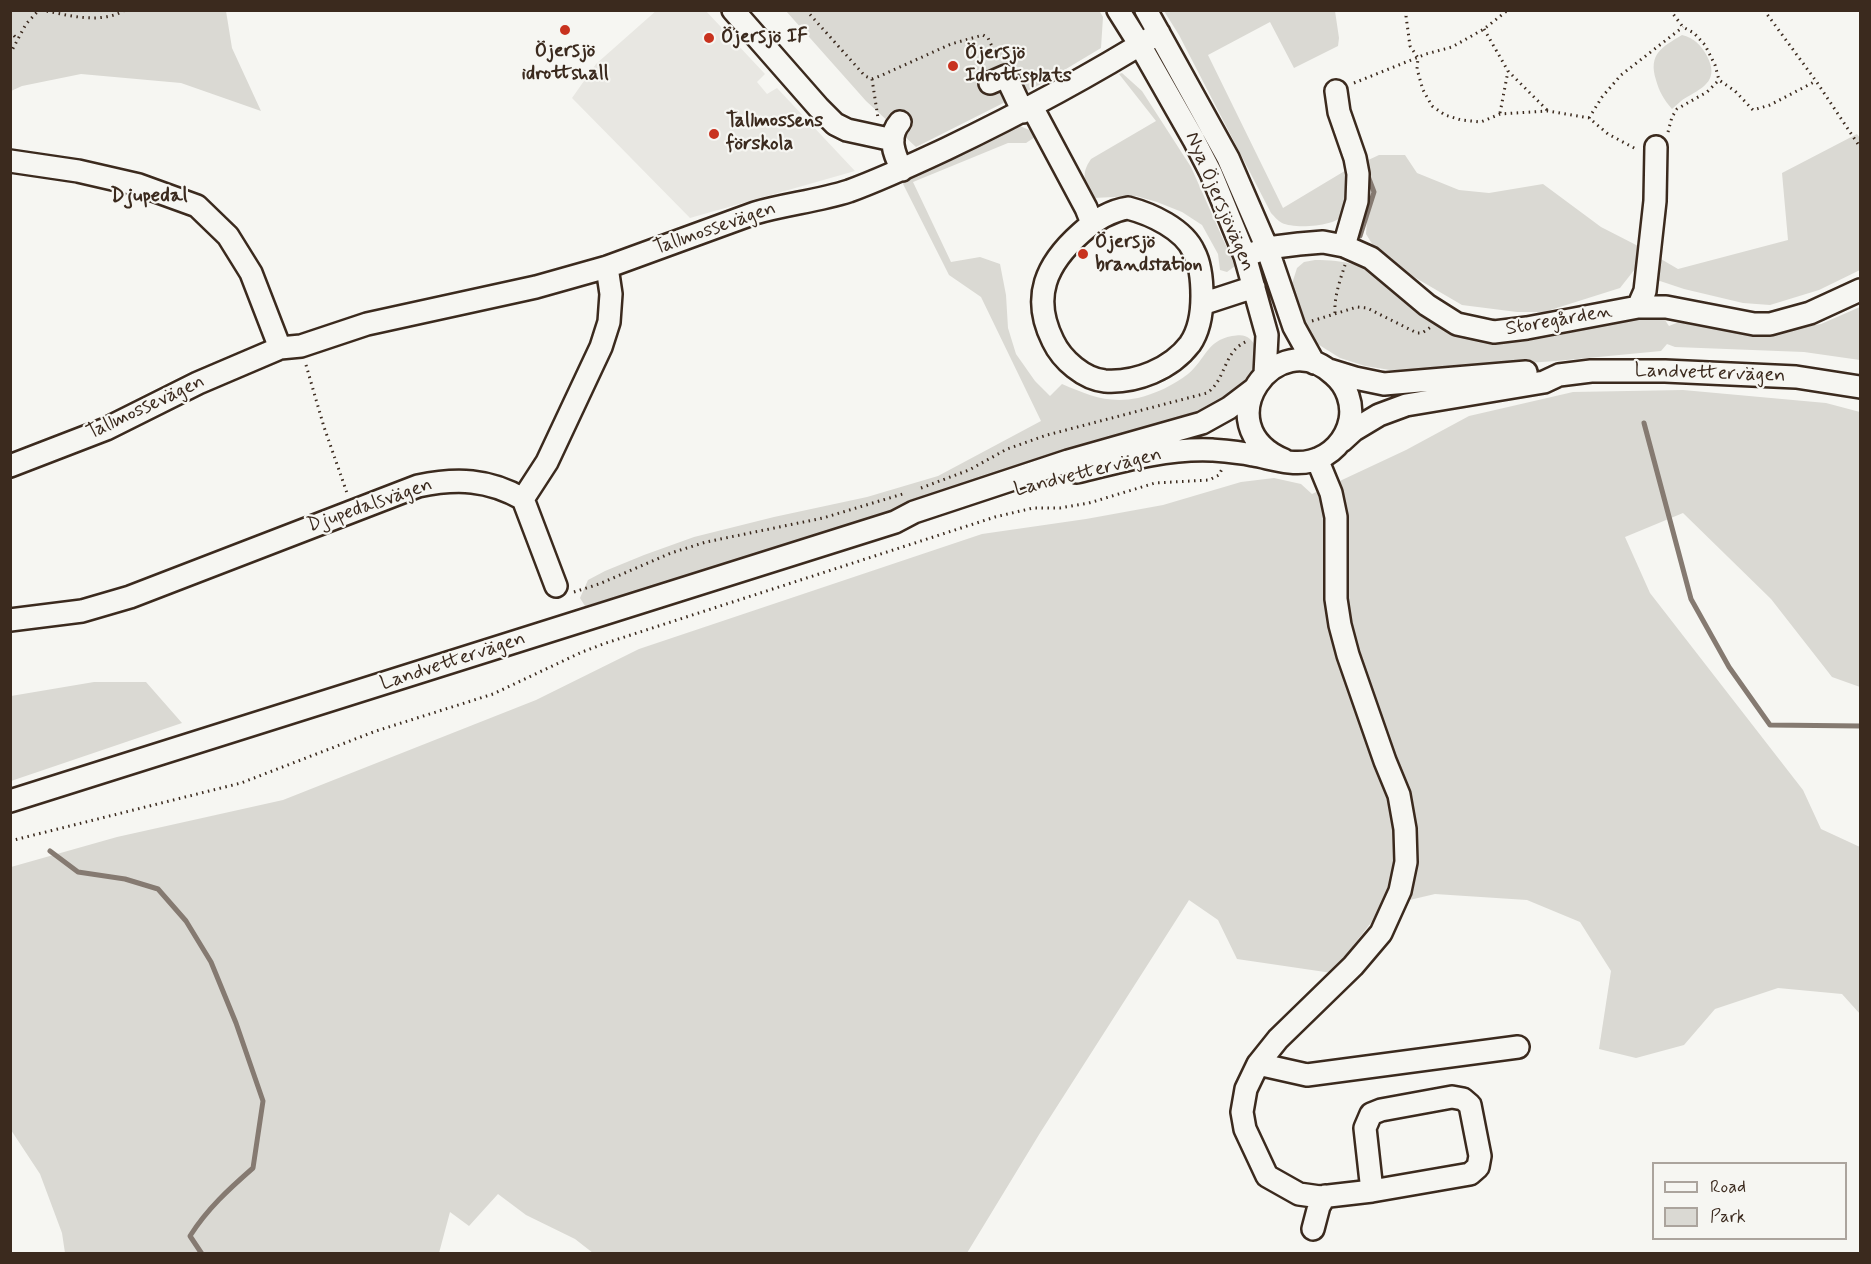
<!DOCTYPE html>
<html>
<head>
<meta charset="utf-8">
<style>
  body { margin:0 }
  #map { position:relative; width:1871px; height:1264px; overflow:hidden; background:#f6f6f2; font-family:Mynerve,sans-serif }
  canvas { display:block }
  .frame { position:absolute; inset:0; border:12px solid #3b2a1e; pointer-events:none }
  .legend { position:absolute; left:1652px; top:1162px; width:195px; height:78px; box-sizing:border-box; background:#f6f6f2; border:2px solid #aba49d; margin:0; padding:8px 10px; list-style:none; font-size:18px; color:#3b2a1e }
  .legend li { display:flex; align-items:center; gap:12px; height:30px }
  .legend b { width:30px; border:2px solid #aba49d }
</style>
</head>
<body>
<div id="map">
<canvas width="1871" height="1264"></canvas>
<div class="frame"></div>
<ul class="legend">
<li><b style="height:8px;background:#f6f6f2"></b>Road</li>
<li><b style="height:16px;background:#dad9d3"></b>Park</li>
</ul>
</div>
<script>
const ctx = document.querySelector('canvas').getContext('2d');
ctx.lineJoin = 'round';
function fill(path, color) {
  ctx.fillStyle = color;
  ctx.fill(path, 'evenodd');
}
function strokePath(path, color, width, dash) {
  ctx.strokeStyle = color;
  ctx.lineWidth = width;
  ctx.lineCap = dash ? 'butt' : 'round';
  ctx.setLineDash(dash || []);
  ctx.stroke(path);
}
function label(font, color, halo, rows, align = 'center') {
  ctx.font = font + ' Mynerve,sans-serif';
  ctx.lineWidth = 4.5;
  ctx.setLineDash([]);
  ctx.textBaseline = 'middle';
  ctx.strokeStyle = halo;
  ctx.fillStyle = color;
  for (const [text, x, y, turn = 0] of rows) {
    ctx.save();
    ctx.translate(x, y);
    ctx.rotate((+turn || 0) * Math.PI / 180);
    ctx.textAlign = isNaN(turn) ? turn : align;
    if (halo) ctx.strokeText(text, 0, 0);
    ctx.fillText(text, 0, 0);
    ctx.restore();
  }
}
fill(new Path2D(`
  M657 10 706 11 765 74 757 82 767 94 777 88 855 171 690 218 572 98 596 64Z`), '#e8e7e2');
fill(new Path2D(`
  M1099 10 1103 17 1101 48 1041 84 916 147 866 101 786 11Z
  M10 11H226L232 48 261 111 181 83 81 74 22 86 11 91Z
  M1164 11H1335L1339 38 1338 46 1294 68 1270 22 1208 55 1283 208 1353 166C1351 176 1349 206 1345 213 1338 227 1294 229 1282 223 1278 221 1274 216 1271 213L1179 35Z
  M1682 35C1694 38 1701 45 1707 56 1719 79 1705 87 1687 97 1681 100 1677 105 1672 109 1664 100 1659 91 1656 80 1648 54 1662 47 1682 35Z
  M1122 73 1142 91 1191 167 1235 266 1227 272 1220 270 1218 254 1202 225 1182 212 1157 202 1136 196 1093 198C1085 182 1080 175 1091 159L1156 121 1119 74Z
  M1020 126 1034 132 1035 137 1026 143H1008L913 182 951 262 980 257 1000 264 1006 295 1008 328 1016 354 1035 381 1050 396 1062 384C1088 395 1108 404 1138 398 1155 394 1174 385 1188 374 1206 359 1206 341 1232 336 1248 333 1249 338 1259 349L1257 369 1250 380 1226 402 1136 430 798 544 585 606 580 598 588 580 605 571 644 555 694 537 774 517 867 497 938 476 1041 421 981 297 949 275 901 180Z
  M1857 134 1860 138V270L1819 290 1770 305 1743 303 1684 289 1657 280 1653 269H1635L1620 288 1544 312H1517L1462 305 1409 274 1377 252 1366 234 1367 219 1374 192 1364 162 1379 155H1405L1417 173 1459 190 1489 193 1543 184 1601 227 1642 248 1678 269 1788 240 1782 173Z
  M1315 260C1329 260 1343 261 1356 265 1372 270 1385 283 1397 294 1423 317 1441 332 1475 340 1516 349 1574 331 1615 323 1632 320 1649 316 1665 320L1669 326 1681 321 1749 332 1783 331 1821 324 1860 307V360L1804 352 1675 347 1667 344 1661 351 1556 361 1428 370H1390L1365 366 1340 358 1316 343 1299 317 1291 287 1297 268 1304 262Z
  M1683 390 1826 403 1860 412V687L1832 677 1771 599 1683 513 1625 537 1650 593 1803 790 1821 829 1860 847V1014L1842 994 1778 988 1715 1009 1684 1045 1636 1058 1599 1049 1611 971 1580 922 1527 900 1435 894 1384 906 1332 973 1237 959 1218 920 1189 900 1040 1133 967 1253H593L575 1239 526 1215 498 1194 469 1226 450 1212 439 1253H65L62 1233 40 1174 11 1130V867L117 837 283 800 536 700 639 649 982 534 1086 519 1163 505 1241 482 1274 478 1301 484 1312 494 1406 450 1469 416 1573 392Z
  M94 682H146L182 723 11 781V696Z`), '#dad9d3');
strokePath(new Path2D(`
  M1360 236 1374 192 1366 171
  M1644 423 1691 599 1729 667 1770 725 1860 726
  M50 851 78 872 125 879 158 889 186 921 211 962 236 1023 263 1101 253 1168C229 1189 207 1209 190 1236L202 1254`), '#857a71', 5);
const minor = new Path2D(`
  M733 10 819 108 835 124 847 130 893 140
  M1118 10 1140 45 1194 140 1211 173 1245 256 1267 335 1265 374
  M1146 10 1228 158 1267 248 1294 327 1314 363
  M990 83 1006 76 1023 112
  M1336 91 1339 112 1355 158 1358 174 1357 201 1344 246
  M1032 107 1086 208 1092 223
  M900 122C887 137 894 154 902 170
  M10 161 78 171 139 185 197 206 228 236 251 273 280 348
  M1128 208C1151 214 1184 229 1194 252 1201 265 1202 282 1202 296 1202 312 1199 331 1190 344 1171 369 1136 383 1105 381 1084 379 1062 360 1053 341 1031 297 1046 264 1081 233 1094 221 1109 211 1128 208Z
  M1245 256 1267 248 1299 244 1323 242 1344 246 1371 258 1427 305 1457 324 1494 332 1527 328 1638 307H1666L1754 324H1770L1810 313 1860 290
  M1202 304 1254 287
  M1638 307 1645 291 1655 201 1656 147
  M1329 370 1355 378 1384 384 1526 372
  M1342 441 1354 430 1379 415 1406 405 1544 382 1559 375 1591 371H1665L1796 377 1860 387
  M1317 459 1331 493 1336 517V599L1340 625 1348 655 1385 761 1399 795 1405 829 1406 862 1400 891 1381 933 1353 966 1278 1039 1258 1064 1246 1089 1242 1112 1245 1129 1267 1176 1299 1194 1320 1197 1372 1191 1470 1174 1478 1167 1480 1156 1470 1105 1463 1099 1452 1097 1381 1110 1371 1114 1365 1128 1372 1191
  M10 466 106 429 198 383 280 348 301 346 367 324 536 287 607 267 755 213C786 204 818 201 849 191 882 179 914 164 946 149 1019 114 1090 76 1159 33
  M1077 472C1121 461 1166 448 1212 450 1225 451 1239 452 1253 455 1271 458 1292 466 1311 461 1331 456 1346 440 1350 420 1353 404 1347 386 1334 375 1277 321 1203 426 1284 460
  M523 499 556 586
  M10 620 82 611 130 597 418 486C457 478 488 479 523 499L547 462 601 347 609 322 611 294 607 267
  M10 801 895 522 914 512 1068 461 1202 423 1229 408 1254 389
  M1258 1064 1307 1075 1518 1047
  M1313 1229 1319 1206 1325 1196`);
strokePath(minor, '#3b2a1e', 26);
strokePath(new Path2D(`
  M41 10C68 15 100 25 125 10
  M806 10 865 76 872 79 880 76 951 44 983 35 988 38 998 59
  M1407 10 1406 16 1410 46 1418 58 1417 69 1423 90 1432 106 1445 115 1461 120 1481 122 1500 114 1548 111 1589 118 1608 134 1636 149
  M1670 10 1683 27 1694 33 1705 45 1715 65 1719 80 1735 91 1753 110 1770 105 1816 81
  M1764 10 1816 81 1860 147
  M1484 29 1508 71 1547 110
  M10 31 17 39
  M10 54 26 24 39 10
  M872 79 878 118
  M1354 83 1426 54 1452 47 1484 29 1508 10
  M1500 113 1508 71
  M1589 118 1602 97 1621 75 1683 27
  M1668 132 1672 117 1677 109 1707 92 1719 80
  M1335 313C1334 297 1340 280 1345 265
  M1312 321 1357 307 1367 308 1417 333H1422L1431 327
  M306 365 324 427 347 493
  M921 488 969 470 1007 449 1047 435 1207 393C1227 379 1223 350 1248 341
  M574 592 599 584 671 553 706 542 823 518 906 493
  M10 841 241 783 376 731 493 694 582 652 606 643 995 517 1033 508H1060L1089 503 1155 483 1209 480 1219 475 1222 469`), '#3b2a1e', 3, [1.5, 4.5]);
strokePath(minor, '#f6f6f2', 21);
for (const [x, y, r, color] of [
  [565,30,6,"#c8321e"],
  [709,38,6,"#c8321e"],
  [953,66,6,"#c8321e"],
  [714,134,6,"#c8321e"],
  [1083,254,6,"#c8321e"]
]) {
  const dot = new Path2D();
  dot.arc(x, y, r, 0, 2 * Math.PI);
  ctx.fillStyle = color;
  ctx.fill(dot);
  strokePath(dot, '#f6f6f2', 2);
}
label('bold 20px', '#3b2a1e', '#f6f6f2', [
  ["Öjersjö IF",721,38],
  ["Öjersjö",565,52,"center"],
  ["idrottshall",565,75,"center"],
  ["Öjersjö",965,54],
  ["Idrottsplats",965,77],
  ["Tallmossens",726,122],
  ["förskola",726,145],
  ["Öjersjö",1095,243],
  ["brandstation",1095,266]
], 'left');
label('20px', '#3b2a1e', '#f6f6f2', [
  ["Nya Öjersjövägen",1219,202,67],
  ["Tallmossevägen",715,229,-19],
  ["Storegården",1559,321,-10],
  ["Landvettervägen",1710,374,2],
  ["Tallmossevägen",146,408,-25],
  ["Landvettervägen",1088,473,-14],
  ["Djupedalsvägen",370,506,-19],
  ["Landvettervägen",453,662,-18]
]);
label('bold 21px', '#3b2a1e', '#f6f6f2', [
  ["Djupedal",149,197]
]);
</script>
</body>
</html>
